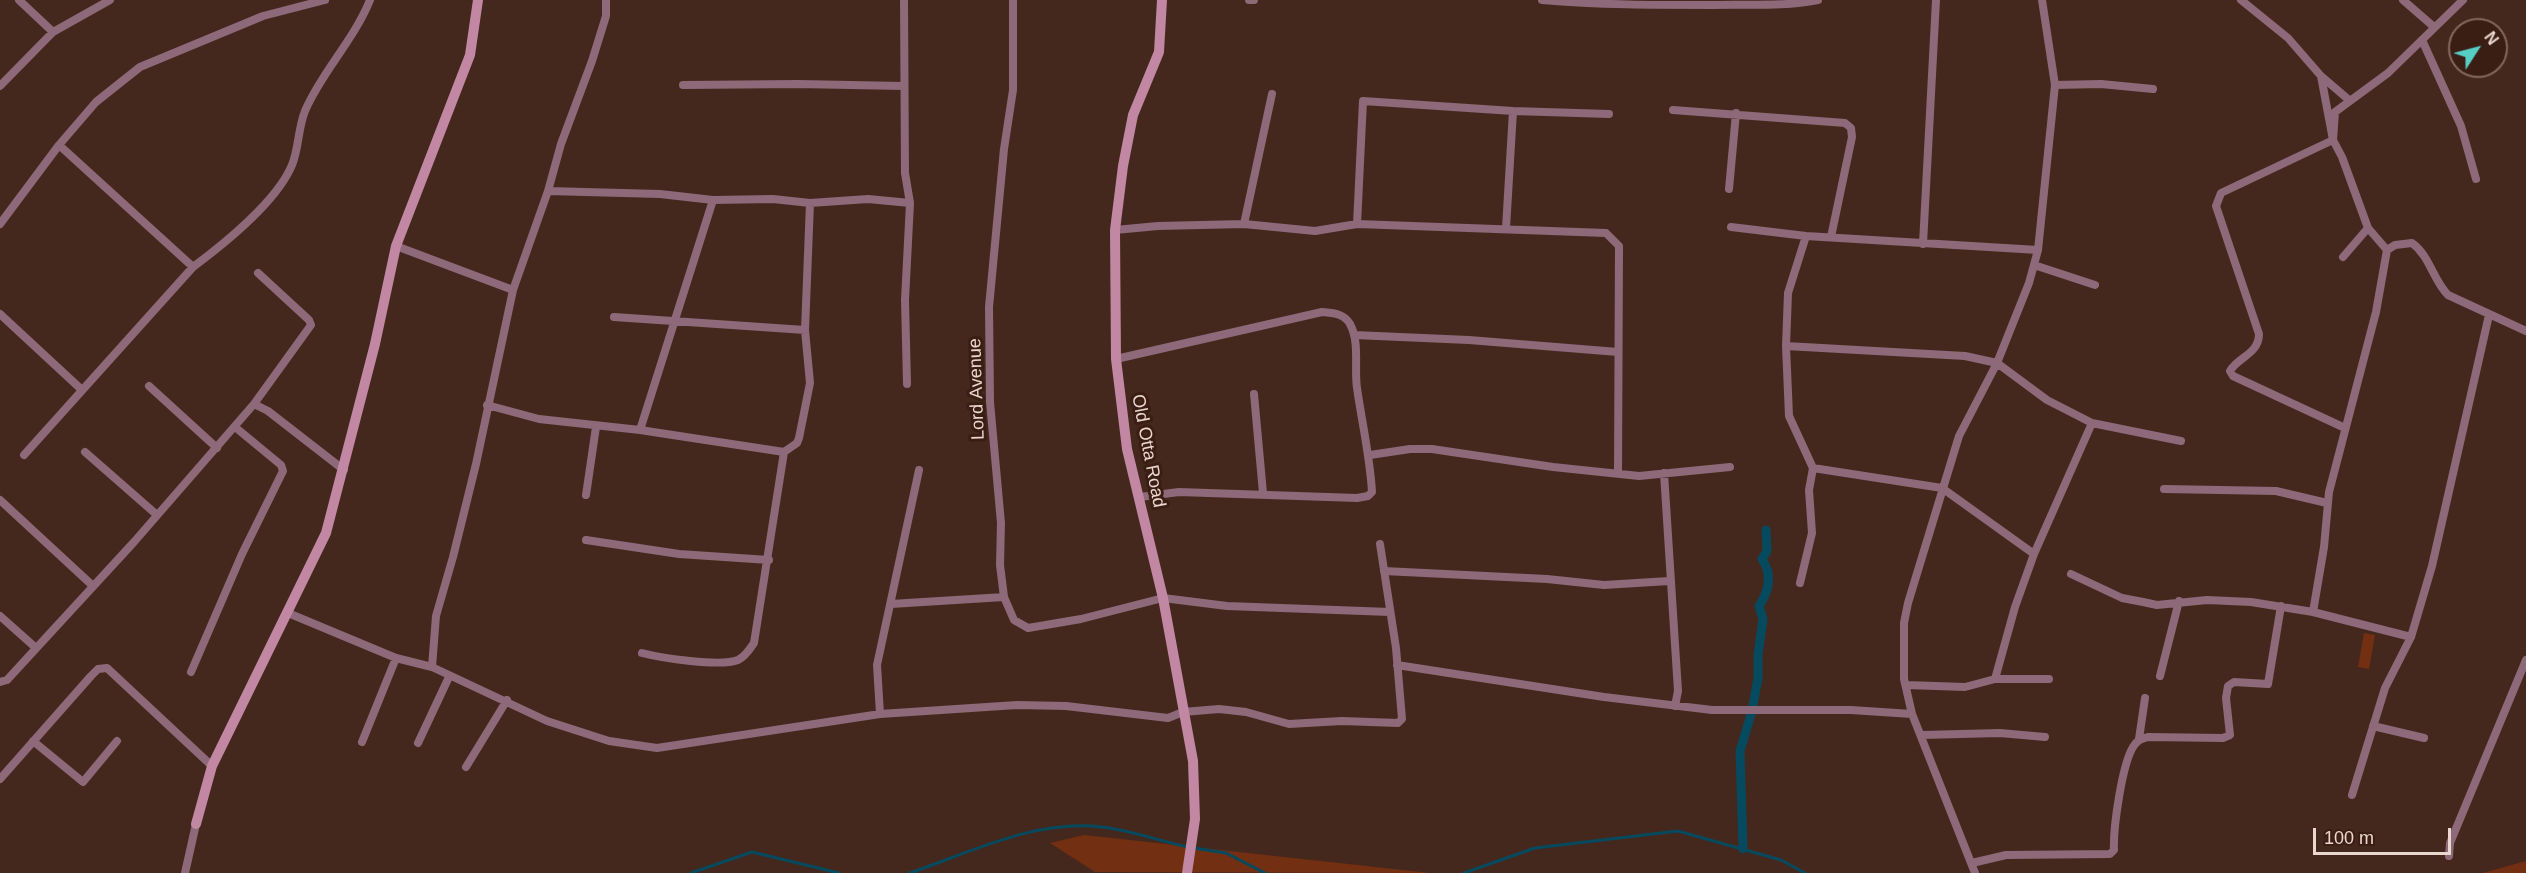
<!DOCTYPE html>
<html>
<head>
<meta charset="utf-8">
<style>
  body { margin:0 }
  #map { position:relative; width:2526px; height:873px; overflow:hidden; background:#45281d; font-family:Helvetica,sans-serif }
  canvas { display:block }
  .north { position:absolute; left:2448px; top:18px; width:60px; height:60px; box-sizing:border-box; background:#3a1e13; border:2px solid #81685f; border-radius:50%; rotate:54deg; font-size:16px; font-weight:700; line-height:24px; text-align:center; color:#ebd7d0 }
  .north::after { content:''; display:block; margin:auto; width:21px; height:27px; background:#56cec3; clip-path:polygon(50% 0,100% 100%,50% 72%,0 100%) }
  .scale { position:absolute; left:2313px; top:828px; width:138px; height:27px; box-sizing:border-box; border:3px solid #ebd7d0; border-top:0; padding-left:8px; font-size:18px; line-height:21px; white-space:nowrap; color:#ebd7d0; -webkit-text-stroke:4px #3a1e13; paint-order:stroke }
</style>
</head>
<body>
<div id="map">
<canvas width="2526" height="873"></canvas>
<div class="north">N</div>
<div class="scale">100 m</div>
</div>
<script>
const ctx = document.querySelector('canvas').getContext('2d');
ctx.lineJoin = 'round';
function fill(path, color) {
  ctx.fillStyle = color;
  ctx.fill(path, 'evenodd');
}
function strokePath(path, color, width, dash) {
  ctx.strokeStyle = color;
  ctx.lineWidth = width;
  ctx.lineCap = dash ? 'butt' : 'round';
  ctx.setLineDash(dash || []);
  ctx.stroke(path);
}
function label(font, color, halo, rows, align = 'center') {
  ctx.font = font + ' Helvetica,sans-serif';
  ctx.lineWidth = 6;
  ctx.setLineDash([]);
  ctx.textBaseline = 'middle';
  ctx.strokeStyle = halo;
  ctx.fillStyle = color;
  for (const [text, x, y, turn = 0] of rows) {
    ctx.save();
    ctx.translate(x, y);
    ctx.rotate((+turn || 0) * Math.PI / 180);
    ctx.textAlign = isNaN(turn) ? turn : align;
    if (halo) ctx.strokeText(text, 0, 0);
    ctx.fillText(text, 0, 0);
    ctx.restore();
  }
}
fill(new Path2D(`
  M2364 633 2375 635 2369 669 2358 667Z
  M1084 835 1430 873 1095 872 1050 843Z
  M2526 861V873H2483Z`), '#732f11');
strokePath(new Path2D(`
  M1194 848 1226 853 1265 873
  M691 873 752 852 839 873
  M910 873C971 852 1036 819 1102 827 1130 830 1159 841 1188 847
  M1464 873 1535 848 1678 831 1781 860 1805 873`), '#064a5f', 3);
strokePath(new Path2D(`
  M1743 849 1740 751 1752 711 1758 678V655L1763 619 1759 606C1769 591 1773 575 1762 559L1767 551 1766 530`), '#064a5f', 9);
strokePath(new Path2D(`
  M19 0 53 32
  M904 0 905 173 910 203 905 300 907 384
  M1013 0V90L1004 149 989 307 990 402 1001 523 1000 565 1004 597 1014 620 1028 628 1081 619 1163 598 1227 606 1390 612
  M1249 0H1254
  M1542 0C1599 5 1655 5 1713 5 1748 4 1783 7 1818 0
  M2241 0 2288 38 2321 76 2333 140 2221 193 2216 206 2259 334C2259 354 2238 357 2230 371L2233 376 2345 428
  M2403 0 2434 27
  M2422 40 2461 126 2476 179
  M2321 76 2349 100
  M683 85 798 84 904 86
  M2055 85 2101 84 2153 89
  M0 86 53 32 110 0
  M1673 110 1845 123 1851 128 1852 137 1831 237
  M59 145 193 267C224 244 277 201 292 165 299 148 298 128 305 111 321 73 354 40 370 0
  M1729 189 1736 113
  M548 191 660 194 713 200 773 199 810 203 868 199 910 203
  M0 224 59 145 96 102 140 67 263 16 325 0
  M1244 224 1272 94
  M1357 224 1363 101 1513 111 1609 114
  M1731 227 1806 236 2038 250
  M1506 228 1513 111
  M1115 230 1158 226 1244 224 1315 231 1357 224 1606 233 1619 246 1618 473
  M1806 236 1788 293 1786 346 1965 356 1997 363 2047 400 2092 423 2181 441
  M1923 244 1936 0
  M396 246 513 290
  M2387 250 2368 228 2342 157 2333 140 2335 112 2388 73 2463 0
  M2343 257 2368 228
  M2034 265 2095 285
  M0 314 82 390
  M614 317 805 330
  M1354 335 1469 340 1618 352
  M1786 346 1789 416 1813 468 1809 490 1812 533 1800 583
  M1116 359 1322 312C1332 313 1344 313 1350 324 1360 342 1354 368 1357 388 1362 423 1370 457 1372 492L1368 496 1357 498 1179 492 1140 497
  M149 386 217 448
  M1254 394 1263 493
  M254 404 311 325 309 320 258 273
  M487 405 539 419 640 430 784 452
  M640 430 713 200
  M85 452 157 515
  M24 455 193 267
  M1370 455 1410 449H1432L1553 467 1639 476 1730 467
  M1813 468 1942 488 2034 554
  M1664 473 1678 691 1675 706
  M2164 489 2276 491 2327 503
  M586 495 596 427
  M0 500 93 586
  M586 540 679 554 769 560
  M1384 571 1547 579 1604 585 1669 581
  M2071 574 2122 598 2143 602 2157 605 2207 600 2251 602 2313 612 2411 637
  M891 604 1004 597
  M2313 612 2324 547 2329 492 2376 312 2387 250 2395 245 2412 243C2430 256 2433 280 2448 295L2526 331
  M288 613 396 658 432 667 547 721 609 741 657 748 880 714 1017 705 1066 706 1168 718 1183 712 1219 709 1246 712 1289 724 1342 721 1398 723 1402 719 1396 648 1380 544
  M0 616 36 648
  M642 653C661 658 720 667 738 660 745 657 750 649 754 643L784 452 797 443 799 438 810 383 805 330 810 203
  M1397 665 1604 697 1712 710H1851L1912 714
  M432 667 436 616 453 557 476 464 513 290 548 191 561 144 592 61 606 16V0
  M191 672 242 554 283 471 281 465 235 427
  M2160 676 2179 601
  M1995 679 2015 607 2034 554 2092 423
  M0 682 7 680 134 542 254 404 268 411 344 470
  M1906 685 1965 687 1995 679H2049
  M880 714 877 665 919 470
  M2373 726 2424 738
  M1922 735 2000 733 2045 737
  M2139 739 2145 698
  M33 741 83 782 117 741
  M362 742 396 658
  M418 743 449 677
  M466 767 507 700
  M0 779 91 676 98 669 107 668 212 766
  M2352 795 2385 688 2411 637 2432 566 2489 315
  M2449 856 2450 843 2526 660
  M1972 863 2006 855 2110 854 2114 850C2113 828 2122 765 2133 747 2137 740 2141 739 2148 737L2223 738 2230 735 2226 698 2228 686 2234 682 2268 684 2281 606
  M185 873 196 824
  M1975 873 1912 714 1904 679V623L1908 603 1959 436 1997 363 2029 283 2038 250 2055 85 2042 0`), '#8d697a', 8);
strokePath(new Path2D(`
  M1162 0 1159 52 1133 115 1123 166 1115 230 1116 359 1127 449 1163 598 1193 761 1195 819 1187 873
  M196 824 212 766 326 533 375 344 396 246 470 55 478 0`), '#c187a3', 10);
label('18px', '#ebd7d0', '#3a1e13', [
  ["Lord Avenue",977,389,-92],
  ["Old Otta Road",1148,451,79]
]);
</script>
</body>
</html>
